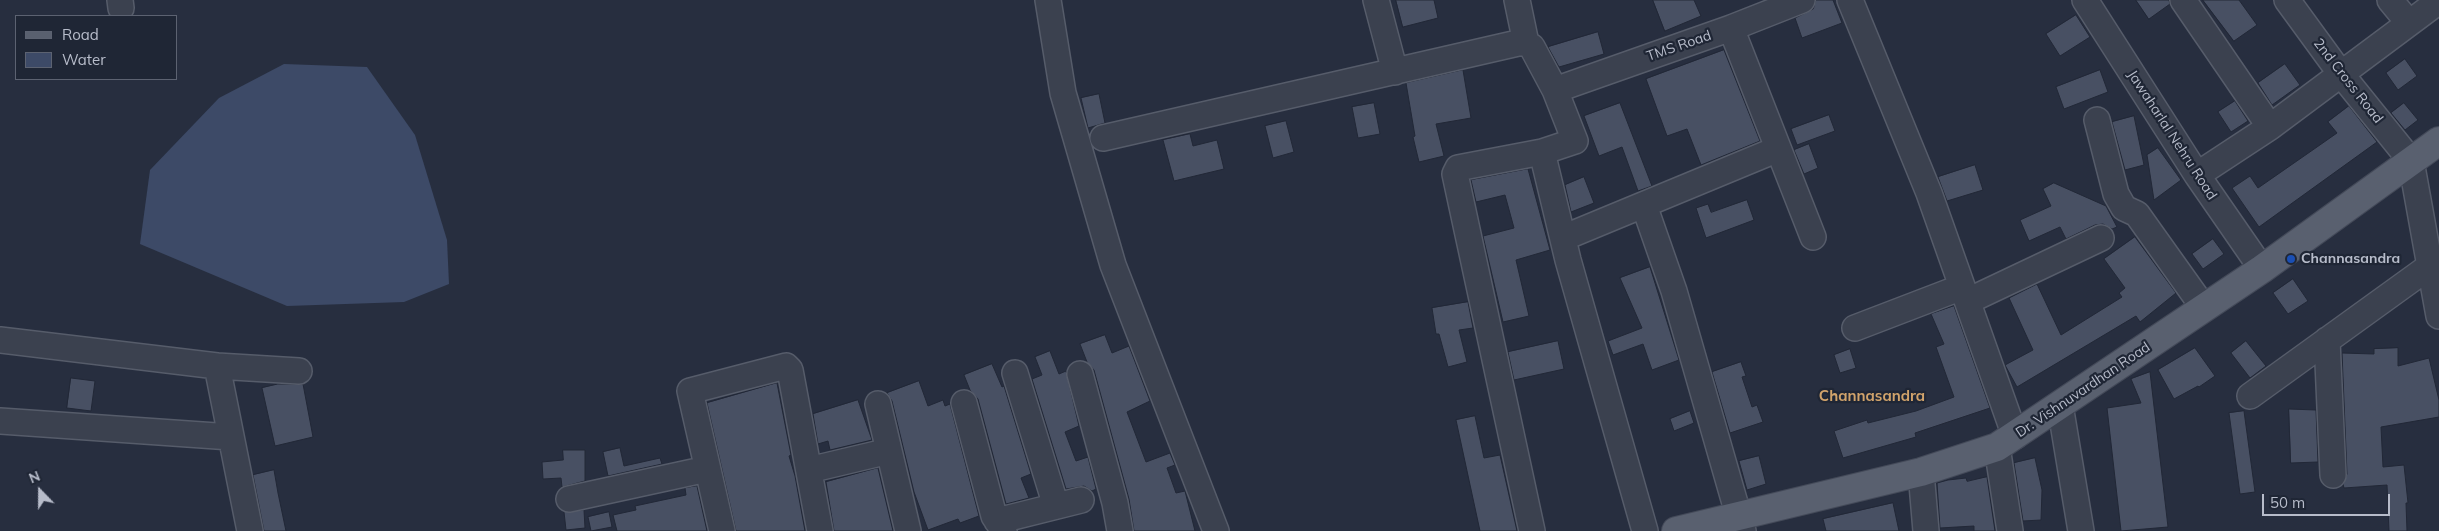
<!DOCTYPE html>
<html>
<head>
<meta charset="utf-8">
<style>
  body { margin:0 }
  #map { position:relative; width:2439px; height:531px; overflow:hidden; background:#272e3f; font-family:Mulish,sans-serif }
  canvas { display:block }
  .legend { position:absolute; left:15px; top:15px; width:162px; height:65px; box-sizing:border-box; background:#1f2635; border:1px solid #5c6271; margin:0; padding:6px 9px; list-style:none; font-size:15px; color:#b7bcca }
  .legend li { display:flex; align-items:center; gap:10px; height:25px }
  .legend b { width:25px; border:1px solid #5c6271 }
  .north { position:absolute; left:15px; top:466px; width:50px; height:50px; -webkit-text-stroke:4px #1f2635; paint-order:stroke; rotate:338deg; font-size:14px; font-weight:700; line-height:20px; text-align:center; color:#b7bcca }
  .north::after { content:''; display:block; margin:auto; width:18px; height:22px; background:#b7bcca; clip-path:polygon(50% 0,100% 100%,50% 72%,0 100%) }
  .scale { position:absolute; left:2262px; top:494px; width:128px; height:22px; box-sizing:border-box; border:2px solid #b7bcca; border-top:0; padding-left:6px; font-size:15px; line-height:18px; white-space:nowrap; color:#b7bcca; -webkit-text-stroke:4px #1f2635; paint-order:stroke }
</style>
</head>
<body>
<div id="map">
<canvas width="2439" height="531"></canvas>
<ul class="legend">
<li><b style="height:6px;background:#59606f"></b>Road</li>
<li><b style="height:14px;background:#3d4a67"></b>Water</li>
</ul>
<div class="north">N</div>
<div class="scale">50 m</div>
</div>
<script>
const ctx = document.querySelector('canvas').getContext('2d');
ctx.lineJoin = 'round';
function fill(path, color) {
  ctx.fillStyle = color;
  ctx.fill(path, 'evenodd');
}
function strokePath(path, color, width, dash) {
  ctx.strokeStyle = color;
  ctx.lineWidth = width;
  ctx.lineCap = dash ? 'butt' : 'round';
  ctx.setLineDash(dash || []);
  ctx.stroke(path);
}
function label(font, color, halo, rows, align = 'center') {
  ctx.font = font + ' Mulish,sans-serif';
  ctx.lineWidth = 4.5;
  ctx.setLineDash([]);
  ctx.textBaseline = 'middle';
  ctx.strokeStyle = halo;
  ctx.fillStyle = color;
  for (const [text, x, y, turn = 0] of rows) {
    ctx.save();
    ctx.translate(x, y);
    ctx.rotate((+turn || 0) * Math.PI / 180);
    ctx.textAlign = isNaN(turn) ? turn : align;
    if (halo) ctx.strokeText(text, 0, 0);
    ctx.fillText(text, 0, 0);
    ctx.restore();
  }
}
fill(new Path2D(`
  M284 64 367 67 415 135 447 240 449 284 404 302 287 306 140 244 150 170 219 98Z`), '#3d4a67');
const building = new Path2D(`
  M1396 0H1434L1438 18 1403 27Z
  M1653 0H1694L1701 16 1665 31Z
  M1816 0H1833L1842 23 1802 38 1795 18 1813 9Z
  M2136 0H2169L2170 4 2149 19Z
  M2203 0H2239L2257 25 2234 41Z
  M2076 15 2090 37 2060 56 2046 34Z
  M1598 32 1604 54 1559 67 1548 47Z
  M1724 50 1760 141 1701 165 1687 129 1667 136 1646 79Z
  M2405 59 2417 76 2398 90 2386 73Z
  M2285 64 2300 85 2272 105 2258 83Z
  M1463 70 1471 118 1436 124 1444 156 1419 162 1413 137 1415 136 1406 83Z
  M2100 70 2108 92 2064 109 2056 87Z
  M1099 94 1105 123 1088 128 1081 98Z
  M2235 101 2248 121 2231 132 2218 112Z
  M1374 103 1380 134 1358 138 1352 107Z
  M1620 103 1652 186 1638 191 1622 147 1599 156 1584 116Z
  M2404 103 2418 120 2405 130 2391 113Z
  M2349 106 2377 142 2259 227 2232 188 2250 176 2258 188 2317 147 2337 133 2328 122Z
  M1829 115 1835 131 1797 145 1791 129Z
  M2134 116 2144 165 2125 170 2112 122Z
  M1286 121 1294 152 1273 158 1265 126Z
  M1190 134 1193 146 1217 140 1224 169 1174 181 1163 140Z
  M1809 144 1818 168 1804 174 1794 150Z
  M2158 148 2181 180 2154 200 2147 155Z
  M1975 165 1983 190 1947 201 1938 177Z
  M1528 169 1550 250 1516 260 1529 316 1503 322 1483 236 1514 228 1505 195 1476 202 1471 180Z
  M1584 177 1594 203 1571 212 1565 185Z
  M2054 183 2106 206 2117 227 2112 229 2103 224 2095 225 2066 239 2060 227 2029 241 2020 220 2051 206 2043 189Z
  M1747 200 1754 220 1706 238 1696 208 1708 204 1711 212Z
  M2135 237 2176 293 2140 322 2136 316 2017 387 2005 365 2033 350 2009 298 2037 284 2061 335 2122 297 2119 293 2125 288 2104 259Z
  M2213 239 2224 254 2203 269 2192 254Z
  M1650 267 1679 360 1652 370 1643 344 1613 355 1608 341 1642 328 1620 278Z
  M2293 279 2308 301 2288 314 2273 293Z
  M1468 302 1473 328 1459 330 1467 362 1448 367 1439 334H1436L1432 308Z
  M1954 306 1990 408 1915 433 1916 437 1843 458 1834 431 1867 420 1868 423 1916 411 1954 397 1936 347 1944 344 1931 314Z
  M1105 335 1112 353 1129 346 1150 401 1127 412 1146 462 1170 453 1175 465 1167 468 1176 493 1185 491 1195 531H1134L1129 499 1094 370 1087 362 1080 344Z
  M1558 341 1564 369 1514 380 1508 352Z
  M2246 341 2266 366 2250 378 2231 353Z
  M2195 348 2215 376 2199 387 2198 386 2174 399 2158 370Z
  M2398 348V366L2429 358 2439 400V417L2381 427 2383 467 2404 465 2408 503H2406L2407 531H2389L2387 485 2344 488 2343 484 2347 474 2342 353 2374 354V349Z
  M1850 349 1856 368 1840 373 1834 355Z
  M1050 351 1059 374 1066 371 1079 426 1065 432 1076 461 1088 457 1096 489 1092 491 1084 486 1066 489 1032 379 1042 375 1035 357Z
  M1741 362 1746 376 1742 377 1752 407 1757 405 1763 422 1730 433 1712 372Z
  M992 364 1002 387 1004 386 1031 474 1021 478 1029 498 1006 504 978 399 970 390 964 375Z
  M2150 372 2168 527 2121 531 2107 408 2141 403 2131 379Z
  M71 378 95 381 91 411 67 408Z
  M919 381 928 406 943 400 945 406 950 404 979 516 960 523 958 519 928 530 914 492 892 401 887 393Z
  M777 383 791 455 789 456 795 476 805 531H736L707 403Z
  M278 384H303L313 437 275 446 262 388Z
  M858 400 872 440 830 450 828 441 818 444 813 414Z
  M2289 409 2316 410 2318 462 2291 463Z
  M1690 411 1694 423 1674 431 1670 419Z
  M2244 411 2255 492 2240 494 2229 413Z
  M1475 416 1484 458 1500 455 1517 531H1480L1456 420Z
  M620 448 624 466 660 458 662 464 608 476 603 452Z
  M563 450H585V481L562 487 561 478 543 479 542 462 563 460Z
  M1759 456 1766 484 1747 490 1739 461Z
  M2035 458 2042 490 2041 520 2023 521 2014 463Z
  M878 468 893 531H834L826 482Z
  M274 470 278 493 286 531H264L253 475Z
  M1987 477 1995 531H1974V526L1940 528 1937 483 1948 480 1966 478 1967 481Z
  M697 486 707 531H617L613 515 636 510 635 506 686 495 685 488Z
  M1893 503 1899 531H1826L1823 519Z
  M584 510 585 528 566 530 564 512Z
  M609 512 612 527 591 531 588 517Z`);
fill(building, '#485063');
strokePath(building, '#222837', 1);
const minor = new Path2D(`
  M120 0 121 8
  M1048 0 1063 93 1113 265 1216 531
  M1376 0 1395 72
  M1517 0 1526 43
  M1850 0 1929 193 2015 436
  M2085 0 2197 175 2262 269
  M2183 0 2270 127
  M2287 0 2341 74 2411 161 2439 316
  M2390 0 2409 23
  M1731 28 1813 237
  M1555 90 1731 28 1802 0
  M2097 120 2116 194 2124 208 2137 214 2204 308
  M1103 138 1518 43H1526L1532 47 1555 90 1575 141 1542 152 1463 167 1458 168 1455 174 1532 531
  M1542 152 1568 260 1645 531
  M2197 175 2270 127 2439 1
  M1644 205 1674 291 1743 531
  M1563 238 1778 149
  M1968 301 2101 238
  M1855 328 1962 287
  M0 340 217 366 250 531
  M2327 340 2333 475
  M217 366 299 371
  M1015 373 1056 506
  M1080 374 1115 503 1120 531
  M2250 396 2430 266
  M964 403 994 516 1004 531
  M878 404 908 531
  M2060 405 2081 531
  M0 421 231 437
  M1997 447 2010 531
  M809 470 889 451
  M1921 472 1926 531
  M569 499 707 469
  M997 521 1081 500
  M722 531 690 391 786 366 790 370 820 531`);
const major = new Path2D(`
  M1676 531 1921 472 1997 447 2262 269 2439 141`);
strokePath(minor, '#565c6a', 28);
strokePath(major, '#444a59', 30);
strokePath(minor, '#3b414f', 25);
strokePath(major, '#59606f', 28);
for (const [x, y, r, color] of [
  [2291,259,5,"#1a4fb4"]
]) {
  const dot = new Path2D();
  dot.arc(x, y, r, 0, 2 * Math.PI);
  ctx.fillStyle = color;
  ctx.fill(dot);
  strokePath(dot, '#1f2635', 2);
}
label('14px', '#b7bcca', '#1f2635', [
  ["TMS Road",1679,46,-19],
  ["2nd Cross Road",2348,81,52],
  ["Jawaharlal Nehru Road",2172,135,57],
  ["Dr. Vishnuvardhan Road",2083,390,-34]
]);
label('bold 14px', '#b7bcca', '#1f2635', [
  ["Channasandra",2301,259]
], 'left');
label('bold 15px', '#d1a36b', '#1f2635', [
  ["Channasandra",1872,396]
]);
</script>
</body>
</html>
